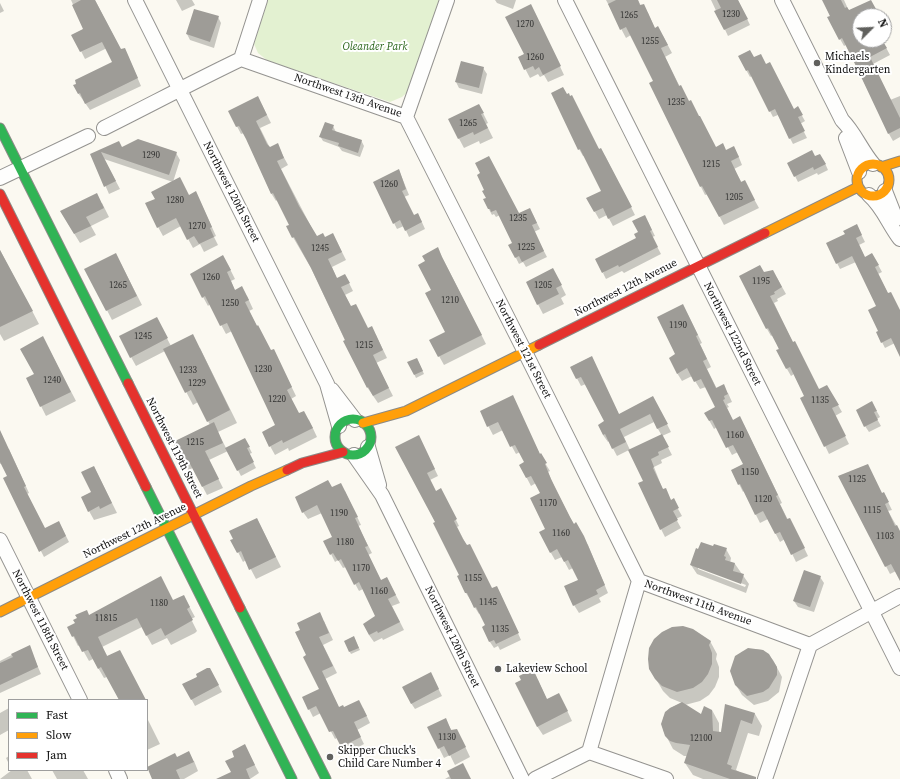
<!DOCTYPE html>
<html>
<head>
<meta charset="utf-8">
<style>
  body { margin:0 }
  #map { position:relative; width:900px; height:779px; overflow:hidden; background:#fbf9f1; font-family:"Source Serif 4",serif }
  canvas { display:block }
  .legend { position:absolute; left:8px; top:699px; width:140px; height:72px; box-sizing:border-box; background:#fff; border:1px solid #9e9e9e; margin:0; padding:5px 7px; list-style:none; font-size:12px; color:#0d0d0d }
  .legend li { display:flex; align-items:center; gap:8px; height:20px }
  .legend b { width:20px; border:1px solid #9e9e9e }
  .north { position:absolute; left:852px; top:8px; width:40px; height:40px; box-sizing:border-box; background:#fff; border:1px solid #9e9e9e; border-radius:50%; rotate:66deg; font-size:11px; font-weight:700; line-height:16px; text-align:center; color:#0d0d0d }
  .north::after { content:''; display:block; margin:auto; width:14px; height:18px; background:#60605d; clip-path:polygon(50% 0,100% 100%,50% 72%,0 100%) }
</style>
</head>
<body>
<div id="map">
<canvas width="900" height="779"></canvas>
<ul class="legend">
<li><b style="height:5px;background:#30b455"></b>Fast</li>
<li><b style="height:5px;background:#ff9f0a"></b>Slow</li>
<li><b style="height:5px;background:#e5322d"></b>Jam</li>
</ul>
<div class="north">N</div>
</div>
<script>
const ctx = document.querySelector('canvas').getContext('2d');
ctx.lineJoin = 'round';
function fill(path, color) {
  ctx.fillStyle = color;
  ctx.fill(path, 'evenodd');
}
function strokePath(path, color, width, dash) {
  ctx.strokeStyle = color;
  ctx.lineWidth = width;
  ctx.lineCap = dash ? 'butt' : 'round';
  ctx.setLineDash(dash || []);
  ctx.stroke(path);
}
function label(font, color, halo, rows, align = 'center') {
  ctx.font = font + ' "Source Serif 4",serif';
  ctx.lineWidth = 4;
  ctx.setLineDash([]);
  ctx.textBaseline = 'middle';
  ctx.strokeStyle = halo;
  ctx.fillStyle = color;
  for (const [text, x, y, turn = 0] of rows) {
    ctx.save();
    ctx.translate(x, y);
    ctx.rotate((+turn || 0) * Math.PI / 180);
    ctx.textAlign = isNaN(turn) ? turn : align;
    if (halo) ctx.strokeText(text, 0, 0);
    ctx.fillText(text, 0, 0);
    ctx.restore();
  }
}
fill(new Path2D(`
  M268 0H439L412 88 402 97 390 102 268 61 258 53 254 44Z`), '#e3f1d1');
fill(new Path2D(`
  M71 0H95L121 50 128 56 141 86 90 110 78 93 113 63 107 48 85 59 73 35 84 29Z
  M176 0H192L195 5 182 11Z
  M495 0H516L513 9 497 3Z
  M606 0H638L641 6 648 13 655 29 663 36 672 53 665 57 680 87 716 148 738 155 742 165 734 169 742 183 749 190 759 208 724 225 708 194 705 195 701 187 650 83 654 81 631 35 626 38Z
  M711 0H738L750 25 728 36Z
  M823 0H844L849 11 874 7 878 16H860V40H882L890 55 873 64 890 100 900 96V137L893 141 889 134 846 45 844 46 840 39Z
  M0 3 4 11 0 13Z
  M535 13 564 75 548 82 544 75 540 77 538 74 530 78 519 57 525 55Z
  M218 17 221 23 214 48 190 40 187 34Z
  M739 57 754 58 766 65 793 110 801 114 805 121 800 124 807 138 793 144 778 115 773 117 752 76 750 77Z
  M483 68 487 74 482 94 459 88 456 82Z
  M552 93 605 156 635 215 613 226 607 215 599 219 595 212 603 191 585 156H583L579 149Z
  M262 105 271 123 260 128 270 148 281 152 288 165 281 169 317 238 337 242 346 260 332 267 337 279 349 283 353 291 345 295 351 307 368 330 376 335 387 358 376 363 393 396 378 403 367 387 311 268 287 227 290 225 277 200 276 201 271 193 244 133 241 134 229 111Z
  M479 105 488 123 486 124 493 138 480 144 479 141 464 148 449 120Z
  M333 126 336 132 361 140 364 146 360 157 342 151 339 147 323 141 320 136Z
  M105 148 176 153 180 160 173 182 104 159 120 189 109 194 92 155Z
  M815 157 824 161 828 170 818 175 817 173 798 182 795 176Z
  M399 170 409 195 404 197 414 216 421 220 425 229 409 237 404 226 397 229 394 223Z
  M189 196 200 201 216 236 214 237 218 245 204 252 200 244 193 248 181 226 163 236 158 227Z
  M484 200 519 214 533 215 540 229 534 232 547 257 526 267 523 262 519 264 516 258 514 243 500 215 496 217 494 214 492 215Z
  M102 203 109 217 91 226 96 235 80 243 61 212Z
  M648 222 655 236 652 237 661 254 624 273 622 271 606 279 603 273 638 239Z
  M860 232 865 242 859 245 865 258 872 254 882 272 878 274 900 317V354L895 343 885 348 882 342 878 307 856 262 840 269 837 263Z
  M438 249 486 344 444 365 439 356 447 332 432 290 426 262Z
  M0 250 39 324 4 341 0 334Z
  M121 264 142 305 112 320 86 269Z
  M228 265 235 279 231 281 235 291 247 296 253 309 249 311 271 352 278 359 296 396 291 399 299 414 309 420 317 437 289 451 288 448 275 455 270 446 276 426 232 331 226 334 210 304 208 306 203 297Z
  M763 273 777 278 786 294 777 299 778 301 774 303 793 343 819 390 835 400 842 412 835 416 849 444 829 454 802 398 805 397 794 374 791 376 787 369 773 335 771 336 767 329 740 276Z
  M558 279 566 295 561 298 564 304 543 314 527 283Z
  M687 313 702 343 700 344 711 367 707 369 717 389 728 393 732 402 727 404 729 407 727 408 733 421 744 425 782 503 780 504 788 520 794 527 808 556 796 562 785 539 780 542 768 519 760 523 744 491 743 492 739 484 744 465 738 452 732 455 717 427 714 429 705 413 716 408 706 387 700 389 692 376 682 381 677 373V355Z
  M161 327 171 346 200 348 237 423 218 432 226 448 248 445 252 453 249 454 256 468 241 476 228 451 209 460 223 488 207 495 193 468 188 470 174 442 210 425 198 402 193 405 165 351 136 366 131 357Z
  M48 347 76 401 46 416 41 406 35 375Z
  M591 357 619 415 657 405 671 432 662 436 672 455 661 460 662 463 654 467 663 490 665 489 671 501 673 500 682 516 676 519 681 528 665 537 661 529 645 481 629 450 617 456 609 441 608 442 603 435 605 422 586 384 581 386 571 367ZM654 422 662 436 630 450 624 437Z
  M417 359 424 374 416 378 409 363Z
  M512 397 540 455 550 471 548 472 555 488 574 525 588 545 608 593 599 598 601 602 579 613 574 605 579 580 573 568 569 570 562 557 555 560 551 553 541 494 536 483 531 486 520 465 525 462 520 452 516 454 503 430 493 435 481 412Z
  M872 403 880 417 877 419 881 426 869 432 865 426Z
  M422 443 438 476 430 480 436 492 444 496 459 526 457 527 467 546 492 589 500 593 521 640 500 650 498 646 494 648 490 642 486 626 480 613 479 614 466 593 460 576 436 523 397 447Z
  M0 446 9 449 29 493 27 494 45 529 62 528 69 542 44 557 4 478 8 477 2 463 0 464Z
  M94 467 117 513 94 520 89 511 93 492Z
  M840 476 887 500 892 510 888 511 900 532V576L896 571 890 574Z
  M332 488 345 491 361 525 358 526 372 553 368 555 381 581 387 578 400 603 392 606 404 630 383 640 382 638 374 642 369 635 377 617 363 589 359 591 346 567 343 568 338 560 335 562 331 554 334 537 322 513 308 519 303 512Z
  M257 519 281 567 256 579 246 560 243 562 238 552Z
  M726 549 731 558 730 563 735 564 749 584 746 593 697 574 691 565ZM698 567 746 585 745 587 698 569Z
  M820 577 824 583 814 612 798 607 794 601Z
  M174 601 189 606 195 617 191 619 197 631 195 633 171 645 167 638 152 645 142 627 102 647 108 657 145 700H120L107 677 104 678 93 659 89 661 80 645 78 646 73 636 89 616Z
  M324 621 333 640 323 645 337 673 325 679 339 708H363L370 723 357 730 364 744 346 754 337 738 335 739 321 713 313 717 309 709 320 689 308 656Z
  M354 638 360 650 351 654 345 642Z
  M710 641 717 654 716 659 719 667V677L715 687 709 695 700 701 685 705 702 716 712 710 719 723V733H721L726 705 755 714 762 726 759 736 748 733 736 770 751 779H703L693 775 685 763 688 756H684L673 749 663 730V718L670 708 682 703 670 698 663 691 650 669Z
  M29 646 41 674 0 693V661Z
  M756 649 763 650 773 660 782 677 779 692 768 701 754 705 742 695 736 685 741 652Z
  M210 669 222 692 195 706 184 685Z
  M434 680 442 696 415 709 411 703Z
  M538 680 547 700 564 704 572 721 543 735 537 726Z
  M9 708V730L0 735V713Z
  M147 718 160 744 147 750Z
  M445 719 452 731 462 740 470 757 455 765 450 755 444 758 439 748Z
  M249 754 259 773 250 779H222L232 772Z
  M9 756V764L6 758Z
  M177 758 194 761 198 771 184 779H153Z
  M12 770H27L32 779H0Z
  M52 770H83L88 779H57Z
  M450 776 470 779H445Z`), '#0003');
fill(new Path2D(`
  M81 0H95L121 49 125 48 138 78 85 104 80 93 78 94 73 85 76 84 75 80 112 62 102 42 80 52 71 35 83 29 72 5Z
  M616 0H638L640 5 644 4 655 28 658 26 668 45 661 48 679 86 681 85 689 101 691 100 699 116H700L716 147 723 143 726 150 734 146 739 157 731 161 741 182 745 180 755 200 719 217 702 186 700 187 649 83 653 81 626 27 620 30 608 4Z
  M717 0H738L748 19 724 30 714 11 721 8Z
  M822 0H841L845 8 847 7 849 10 871 0 876 9 873 10 876 16H860V40H882L887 48 870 57 900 118V128L888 134 855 64 842 38 839 40 827 17 830 16Z
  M531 4 561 66 543 75 539 67 535 70 533 66 524 70 518 57 524 54 505 17Z
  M194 9 219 16 210 42 186 34Z
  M750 50 754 57 761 54 766 64 770 62 794 109 798 106 803 115 798 117 805 131 789 139 775 109 769 112 748 70 746 71 738 56Z
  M461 61 484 67 479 88 455 82Z
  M563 87 567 94 569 93 570 96 572 95 599 149 601 148 632 207 608 219 603 208 594 212 586 198 601 191 580 149 578 150 551 93Z
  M258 96 267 115 256 121 267 144 270 147 278 143 284 158 277 161 299 206 317 236 323 233 325 237 333 233 342 252 328 259 337 278 345 274 350 283 341 287 351 306 356 304 368 328 372 326 383 350 373 355 389 388 373 396 368 387 367 388 343 341 345 340 311 268 294 237 292 238 286 226 289 225 273 193 271 194 246 139 239 126 236 127 228 111Z
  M479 104 484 113 481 114 488 128 474 135 473 132 458 139 448 119Z
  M325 122 334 125 332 130 362 140 358 153 338 146 339 143 319 137Z
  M138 139 177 152 169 175 101 152 116 181 104 187 90 154 119 141 122 147Z
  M812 150 815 156 820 154 826 164 814 170 813 167 794 177 787 163Z
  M489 156 519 213 530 208 537 223 532 225 544 251 522 262 519 256 515 258 508 245 512 243 496 210 491 212 490 209H488L483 199 486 198 482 191 484 190 477 175 480 173 475 163Z
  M399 169 406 189 402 191 414 215 418 213 422 222 405 231 400 220 393 224 373 182Z
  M180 177 189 195 196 191 212 227 210 228 214 237 199 244 194 236 187 240 176 218 157 228 145 203 155 199 151 192Z
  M97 193 104 208 86 217 91 226 74 234 60 211Z
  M645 215 652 230 650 231 658 247 619 267 618 265 602 273 595 259 636 238 634 234 638 232 632 221Z
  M857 224 862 235 856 238 865 257 872 253 879 265 875 267 888 293 891 292 900 310V357L891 338 881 343 876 332 878 331 868 310 876 306 852 256 836 264 826 243 845 234 843 231Z
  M438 247 442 257 482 335 438 357 429 340 445 332 425 293 431 290 418 265 425 261 422 256Z
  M0 250 33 311 0 327Z
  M116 253 137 296 106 311 84 269Z
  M223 255 231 270 227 272 235 290 242 286 249 300 245 302 257 326 258 325 271 350 274 349 292 387 287 390 299 413 304 411 313 428 283 443 282 440 269 447 262 432 275 425 227 323 220 326 205 296 202 298 190 274Z
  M760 265 764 272 773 270 782 287 774 292 775 294 770 296 793 342 795 341 819 389 827 385 839 405 832 408 846 436 824 447 800 398 804 396 790 367 786 369 776 350 779 349 768 328 766 329 739 276Z
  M553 268 562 285 556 288 559 294 537 305 526 282Z
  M683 304 698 335 696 336 707 359 703 361 716 388 724 384 728 394 724 396 725 399 723 400 733 420 740 416 778 495 776 496 787 519 790 518 805 548 791 555 780 532 775 534 763 511 755 515 740 484 738 485 731 470 743 464 733 445 726 448 712 420 709 421 704 413 715 407 701 379 694 382 687 368 677 374 669 358 675 354 657 317Z
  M157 317 168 338 130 358 119 336Z
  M193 334 230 410 207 422 191 390 185 393 163 349Z
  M43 336 71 392 40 407 26 378 34 374 20 349Z
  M592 356 619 414 653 396 668 424 657 429 650 414 620 429 626 442 612 449 605 434 603 435 598 425 604 421 594 402 581 377 576 379 570 367Z
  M417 358 423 371 414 375 407 362Z
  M513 395 540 454 541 453 547 463 545 464 551 479 570 517 574 524 576 522 584 536 605 585 596 590 598 594 573 606 564 586 578 580 568 560 564 562 557 549 550 553 539 532 545 529 530 498 540 493 531 476 526 478 519 465 524 462 515 445 510 447 498 422 487 427 480 411Z
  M872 401 877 411 874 412 878 420 864 427 856 410Z
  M214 422 223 443 205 451 219 479 202 487 188 460 182 462 173 442Z
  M0 430 26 486 24 487 45 528 59 521 66 536 39 552 3 478 7 476 0 462Z
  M662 434 669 447 658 452 659 455 651 459 654 467 653 468 663 489 666 488 671 500 674 498 679 508 673 511 678 520 660 530 638 483 643 481 628 450Z
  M419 435 435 469 427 473 436 491 441 488 457 519 454 521 463 539 467 545 470 544 492 588 497 586 519 633 496 644 494 640 489 642 482 627 485 625 476 607 474 608 467 593H465L457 576 459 575 433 523 435 522 395 447Z
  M245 438 250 447 247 448 254 462 237 471 225 448Z
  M868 464 882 493 884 492 889 502 885 504 895 526 897 525 900 531V581L891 564 885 567 838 476Z
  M94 466 112 503 100 509 99 506 88 512 81 497 91 492 81 472Z
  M328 480 332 487 341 483 358 517 355 518 368 546 365 547 381 580 387 577 396 595 388 599 400 622 378 633 377 631 369 635 363 624 375 616 359 582 354 585 341 559 338 561 333 553 330 555 323 541 332 537 317 505 302 513 295 497Z
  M257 518 276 557 249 570 241 551 237 553 230 540 233 539 229 531Z
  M701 542 713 546 714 544 727 548 724 556 726 557 725 560 735 563 733 571 744 574 741 584 690 565 696 548 698 549Z
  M804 570 821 576 810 607 793 601Z
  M161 576 173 600 184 595 190 607 187 609 193 620 165 636 161 628 146 636 137 618 98 637 107 656 120 650 146 700H119L101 667 98 669 88 650 82 652 74 636 72 637 67 627 75 623 73 620 77 618 75 615 87 610 89 615Z
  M320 612 329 633 319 637 333 666 322 671 339 707 343 705 344 707 359 700 367 716 354 722 361 737 341 747 333 731 329 732 316 706 308 710 302 697 319 689 303 657 306 655 295 632 300 630 297 623Z
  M683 626 693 629 711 641 709 645 712 653V664L708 674 702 682 693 688 677 692 662 686 655 679 649 669 648 659 649 648 654 639 662 632 672 627Z
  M354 636 359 648 349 652 344 641Z
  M30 645 38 667 0 685V663L13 657 11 654Z
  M748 648 763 650 769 654 777 667V675L769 688 763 692 747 696 735 685 730 671 735 656Z
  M207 668H210L219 685 191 700 182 684 197 677 196 674Z
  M533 669 547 699 559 693 568 711 537 727 515 683 521 680 519 676Z
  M431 672 439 689 411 704 402 687Z
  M682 702 701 714 704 706 712 710 713 731 721 732 725 704 755 713 752 724 741 720 727 764 732 766 731 769 756 777V779H730L684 763 690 745 676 743 670 741 665 736 661 724 665 712 670 708Z
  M446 718 451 730 457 729 466 747 449 756 444 746 438 749 427 727Z
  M245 744 255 765 246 769 250 779H216L231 772 225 761 234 757 232 751Z
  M189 751 194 762 176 770 180 779H152L147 767 175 753 177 757Z
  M463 763 471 779H451L447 771Z`), '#9e9c97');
const street = new Path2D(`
  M135 0 327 384 339 426
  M565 0 900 668
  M782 0 842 120C855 133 861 150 873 164
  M241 59 260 0
  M406 117 525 352 639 581
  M406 117 447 0
  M104 128C150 105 195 81 241 59L406 117
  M846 138 859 172
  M0 178 88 136
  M885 191 896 219
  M869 195C883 207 889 225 900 239
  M332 390 355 420
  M368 447 379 485
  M354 455 382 495 522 779
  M0 540 80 700
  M639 581 810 645
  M589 752 639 581
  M116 770 120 779
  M535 779 589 752 666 779
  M765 779 810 645 900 596`);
const fast = new Path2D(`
  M0 128 128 383
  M335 437a18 18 0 1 1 36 0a18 18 0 1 1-36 0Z
  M146 487 292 779
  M240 608 326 779`);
const slow = new Path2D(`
  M857 180a16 16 0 1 1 32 0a16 16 0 1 1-32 0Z
  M881 167 900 161
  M765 233 858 187
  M363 423 406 411 539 345
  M0 612 251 486 287 470`);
const jam = new Path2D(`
  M0 194 146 487
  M539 345 765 233
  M128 383 240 608
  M287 470 302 463 343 452`);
strokePath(street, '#949390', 16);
strokePath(fast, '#8b8a86', 11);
strokePath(slow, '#8b8a86', 11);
strokePath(jam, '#8b8a86', 11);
strokePath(street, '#fefefd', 14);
strokePath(fast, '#30b455', 9);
strokePath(slow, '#ff9f0a', 9);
strokePath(jam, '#e5322d', 9);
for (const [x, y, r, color] of [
  [817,63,4,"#60605d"],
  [498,669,4,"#60605d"],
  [330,757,4,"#60605d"]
]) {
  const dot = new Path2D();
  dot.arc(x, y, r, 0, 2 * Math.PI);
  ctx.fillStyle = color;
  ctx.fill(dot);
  strokePath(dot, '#fff', 1.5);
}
label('9px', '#313130', null, [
  ["1230",731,15],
  ["1265",629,16],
  ["1270",525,25],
  ["1255",650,42],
  ["1260",535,58],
  ["1235",676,103],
  ["1265",468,124],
  ["1290",151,156],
  ["1215",711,165],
  ["1260",389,185],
  ["1205",734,198],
  ["1280",175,201],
  ["1235",518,219],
  ["1270",197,227],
  ["1225",526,248],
  ["1245",320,249],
  ["1260",211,278],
  ["1195",761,282],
  ["1265",118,286],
  ["1205",543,286],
  ["1210",450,301],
  ["1250",230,304],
  ["1190",678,326],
  ["1245",143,337],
  ["1215",364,346],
  ["1230",263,370],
  ["1233",188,371],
  ["1240",52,381],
  ["1229",197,384],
  ["1220",277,400],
  ["1135",820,401],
  ["1160",735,436],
  ["1215",195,443],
  ["1150",750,473],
  ["1125",857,480],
  ["1120",763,500],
  ["1170",548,504],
  ["1115",872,511],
  ["1190",339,514],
  ["1160",561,534],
  ["1103",885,537],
  ["1180",345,543],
  ["1170",361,569],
  ["1155",473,579],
  ["1160",379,592],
  ["1145",488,603],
  ["1180",159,604],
  ["11815",106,619],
  ["1135",500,630],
  ["1130",447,738],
  ["12100",701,739]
]);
label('italic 11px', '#2b661c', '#fff', [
  ["Oleander Park",375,47]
]);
label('11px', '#0d0d0d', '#fff', [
  ["Michaels",825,57],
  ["Kindergarten",825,70],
  ["Lakeview School",506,669],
  ["Skipper Chuck's",338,751],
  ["Child Care Number 4",338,764]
], 'left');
label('11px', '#0d0d0d', '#fff', [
  ["Northwest 13th Avenue",348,96,19],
  ["Northwest 120th Street",231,192,63],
  ["Northwest 12th Avenue",626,288,-27],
  ["Northwest 122nd Street",732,334,63],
  ["Northwest 121st Street",523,349,63],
  ["Northwest 119th Street",174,448,63],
  ["Northwest 12th Avenue",135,531,-26],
  ["Northwest 11th Avenue",698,603,20],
  ["Northwest 118th Street",40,620,63],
  ["Northwest 120th Street",452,637,64]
]);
</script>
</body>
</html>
